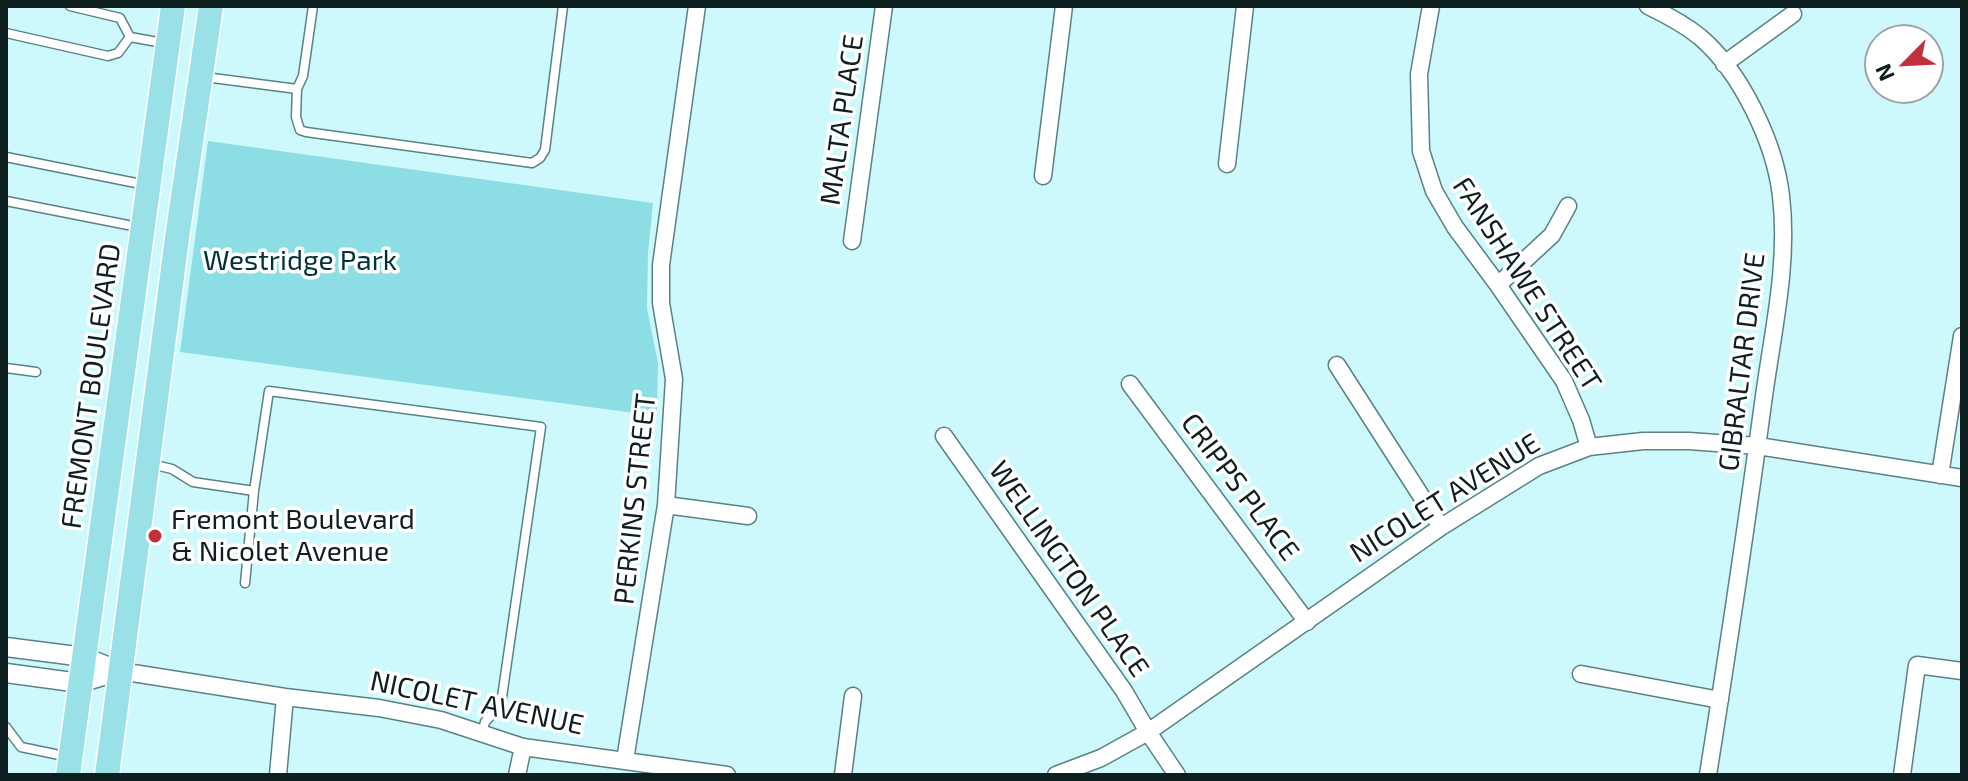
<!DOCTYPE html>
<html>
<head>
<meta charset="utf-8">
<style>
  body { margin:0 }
  #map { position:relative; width:1968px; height:781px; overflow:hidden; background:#cdf9fc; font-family:"Exo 2",sans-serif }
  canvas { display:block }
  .frame { position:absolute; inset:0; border:8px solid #0e1f20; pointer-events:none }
  .north { position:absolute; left:1864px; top:24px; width:80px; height:80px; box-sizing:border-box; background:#fff; border:2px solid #9fa5a6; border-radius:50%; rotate:246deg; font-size:22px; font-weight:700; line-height:32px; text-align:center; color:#0e1f20 }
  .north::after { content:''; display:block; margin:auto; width:28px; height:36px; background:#c1313b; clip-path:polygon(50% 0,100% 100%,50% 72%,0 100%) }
</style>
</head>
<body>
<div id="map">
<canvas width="1968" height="781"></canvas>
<div class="frame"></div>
<div class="north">N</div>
</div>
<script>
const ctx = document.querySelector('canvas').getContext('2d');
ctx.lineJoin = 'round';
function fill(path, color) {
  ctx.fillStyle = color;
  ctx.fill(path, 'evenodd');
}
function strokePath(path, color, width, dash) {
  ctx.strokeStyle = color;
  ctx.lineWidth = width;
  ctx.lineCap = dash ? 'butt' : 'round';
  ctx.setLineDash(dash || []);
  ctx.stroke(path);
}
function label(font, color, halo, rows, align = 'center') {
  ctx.font = font + ' "Exo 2",sans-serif';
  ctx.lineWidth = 7;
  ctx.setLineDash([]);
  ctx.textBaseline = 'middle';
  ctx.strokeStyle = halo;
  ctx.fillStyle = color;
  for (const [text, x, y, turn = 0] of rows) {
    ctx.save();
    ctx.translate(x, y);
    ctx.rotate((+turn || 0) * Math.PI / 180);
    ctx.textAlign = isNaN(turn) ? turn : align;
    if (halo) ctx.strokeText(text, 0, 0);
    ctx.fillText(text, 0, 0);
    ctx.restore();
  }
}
fill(new Path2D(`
  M208 141 653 203 648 253 647 308 658 363 657 416 180 352Z`), '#8cdee4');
const service = new Path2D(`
  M70 6 120 18 130 37 163 43
  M313 6 303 76 297 89 296 117 300 130 306 132 532 163 540 158 545 150 563 6
  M6 33 108 56 118 53 130 37
  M205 77 297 89
  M6 157 146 185
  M6 201 138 227
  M6 368 36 372
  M151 464 172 469 193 482 254 491 269 391 541 427 501 704 485 722 482 733
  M245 583 254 491
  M6 727 21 747 69 757`);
const minor = new Path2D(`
  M1431 6 1419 74 1421 151 1434 191 1455 227 1498 285 1564 381 1581 420 1589 447
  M1648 6C1667 15 1684 24 1700 37 1741 72 1775 143 1781 196 1789 263 1773 330 1764 396 1747 522 1728 649 1708 775
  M1724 64 1793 14
  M1227 164 1245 6
  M1043 176 1064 6
  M852 241 884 6
  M1498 285 1552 235 1568 206
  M1337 365 1441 527
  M1130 384 1307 622
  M944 436 1124 691 1148 732 1177 775
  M1940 475 1962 336
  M666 505 748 516
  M120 671 285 697 379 708 441 720 523 747 727 775
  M1581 674 1720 700
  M625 760 666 505 674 379 661 303V265L697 6
  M278 775 285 697
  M517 775 523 747
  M843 775 853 696
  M1056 775 1101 758 1148 732 1441 527 1539 466 1589 447 1643 441H1689L1758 446 1962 478
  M1902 775 1917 665 1962 671`);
const tertiary = new Path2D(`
  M6 647 84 657 120 671
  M6 673 80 683 120 671`);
const primary = new Path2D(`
  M68 775 173 6
  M107 775 177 238 211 6`);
strokePath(service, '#5a8285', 11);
strokePath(minor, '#5a8285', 19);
strokePath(tertiary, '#5a8285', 21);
strokePath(primary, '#fff', 27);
strokePath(service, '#fff', 8);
strokePath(minor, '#fff', 16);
strokePath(tertiary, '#fff', 18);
strokePath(primary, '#99e1e6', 24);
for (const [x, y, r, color] of [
  [155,536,8,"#c1313b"]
]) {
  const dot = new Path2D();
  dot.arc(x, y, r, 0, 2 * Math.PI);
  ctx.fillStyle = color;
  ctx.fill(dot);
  strokePath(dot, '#fff', 3);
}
label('28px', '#0e1f20', '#fff', [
  ["MALTA PLACE",842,120,-82],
  ["FANSHAWE STREET",1527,284,57],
  ["GIBRALTAR DRIVE",1742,362,-83],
  ["FREMONT BOULEVARD",91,386,-82],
  ["CRIPPS PLACE",1240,487,53],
  ["NICOLET AVENUE",1445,498,-32],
  ["PERKINS STREET",635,499,-84],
  ["WELLINGTON PLACE",1069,569,55],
  ["NICOLET AVENUE",477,703,12]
]);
label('28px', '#003336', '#fff', [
  ["Westridge Park",300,261]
]);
label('28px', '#0e1f20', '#fff', [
  ["Fremont Boulevard",171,520],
  ["& Nicolet Avenue",171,552]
], 'left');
</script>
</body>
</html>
